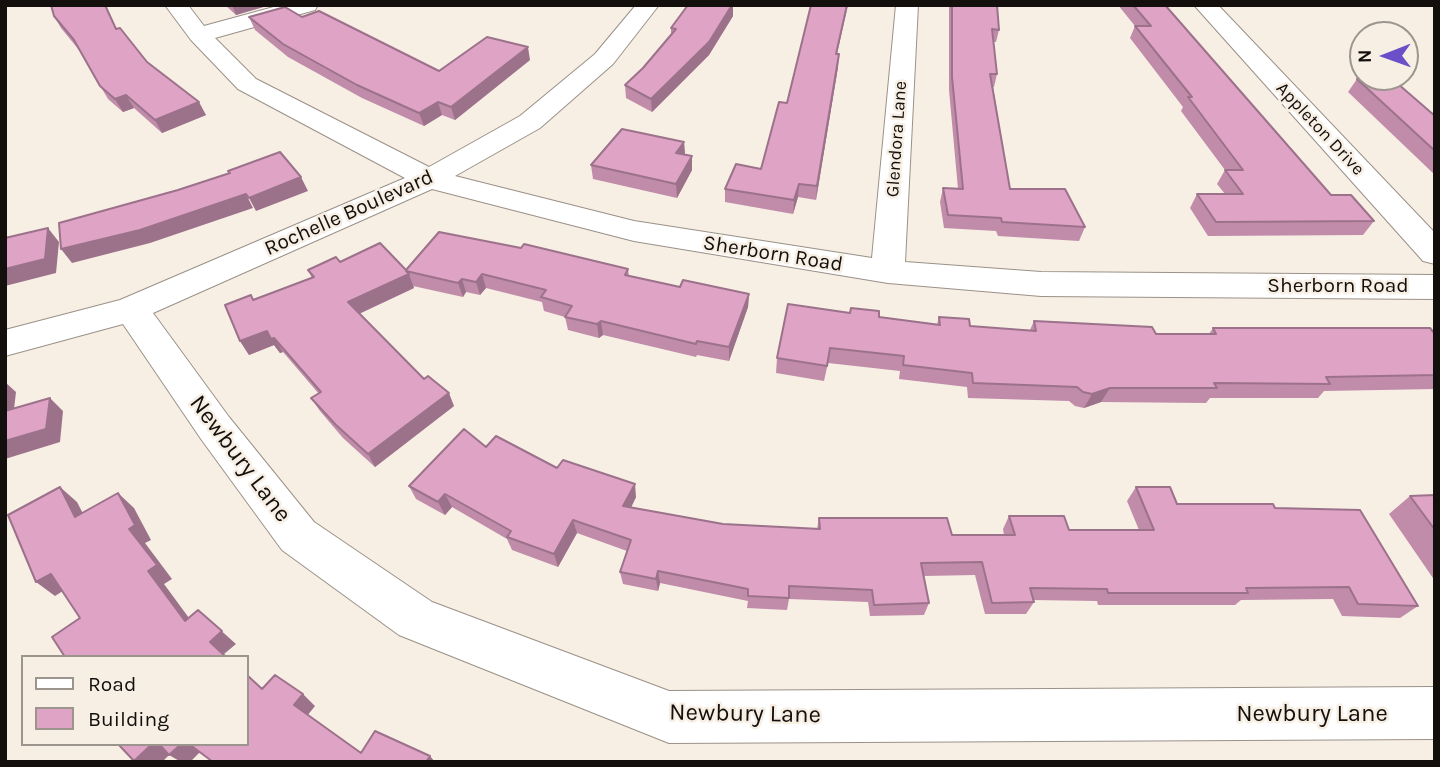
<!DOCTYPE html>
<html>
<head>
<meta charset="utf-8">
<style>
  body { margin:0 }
  #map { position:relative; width:1440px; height:767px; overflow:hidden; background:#f7eee4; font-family:Karla,sans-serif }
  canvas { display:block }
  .frame { position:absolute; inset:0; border:7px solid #120f0c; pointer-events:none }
  .legend { position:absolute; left:21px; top:655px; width:228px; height:91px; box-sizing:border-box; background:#f7eee4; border:2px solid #9b958e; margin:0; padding:9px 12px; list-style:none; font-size:21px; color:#120f0c }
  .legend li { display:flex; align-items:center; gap:14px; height:35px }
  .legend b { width:35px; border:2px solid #9b958e }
  .north { position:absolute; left:1349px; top:21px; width:70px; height:70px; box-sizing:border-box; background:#f7eee4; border:2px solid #9b958e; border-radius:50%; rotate:269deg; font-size:19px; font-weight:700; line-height:28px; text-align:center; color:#120f0c }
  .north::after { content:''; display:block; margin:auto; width:24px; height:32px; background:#6a4fc8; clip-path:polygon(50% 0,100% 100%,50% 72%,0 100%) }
</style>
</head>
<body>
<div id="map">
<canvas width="1440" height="767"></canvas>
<div class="frame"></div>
<ul class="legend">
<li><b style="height:9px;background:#fff"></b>Road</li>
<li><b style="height:19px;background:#dfa3c6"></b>Building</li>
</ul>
<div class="north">N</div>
</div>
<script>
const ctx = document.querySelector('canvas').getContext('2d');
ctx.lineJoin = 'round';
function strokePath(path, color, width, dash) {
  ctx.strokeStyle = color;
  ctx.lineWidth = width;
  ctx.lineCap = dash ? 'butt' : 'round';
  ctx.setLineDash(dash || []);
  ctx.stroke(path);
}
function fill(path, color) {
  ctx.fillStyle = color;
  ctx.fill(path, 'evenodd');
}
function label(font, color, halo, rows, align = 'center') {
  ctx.font = font + ' Karla,sans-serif';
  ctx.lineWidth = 5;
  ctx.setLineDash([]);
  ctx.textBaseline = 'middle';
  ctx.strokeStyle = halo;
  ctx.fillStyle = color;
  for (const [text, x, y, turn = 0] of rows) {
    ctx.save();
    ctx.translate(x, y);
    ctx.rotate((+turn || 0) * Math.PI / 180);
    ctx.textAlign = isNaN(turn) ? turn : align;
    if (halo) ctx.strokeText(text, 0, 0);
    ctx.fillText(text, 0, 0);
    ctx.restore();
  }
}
const minor = new Path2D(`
  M165 5H188L204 26 281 5H318L315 10 215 38 256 79 429 167 520 116 595 54 636 5H659L613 64 540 128 455 176 634 221 872 258 896 5H918L905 262 1041 272 1435 275V299L1041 296 888 283 634 241 432 189 153 313 229 417 314 522 432 602 669 691 1435 687V739L669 743 399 635 282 550 201 439 123 324 5 356V330L120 300 405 178 238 89 191 40Z
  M1194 5H1218L1435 233V264L1423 261Z`);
strokePath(minor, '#9a9188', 2);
fill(minor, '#fff');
fill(new Path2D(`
  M225 5H270L236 15Z
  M688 5H733V16L709 55 652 112 626 98 625 85 643 68 671 35V28Z
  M949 5H997L999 30 996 42H993L997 74 994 87H993L1010 189 1085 227 1079 241 998 236 996 231 944 228 940 202 943 188 958 189 949 90Z
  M1118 5H1165L1331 195 1374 221 1363 235 1208 236 1190 208 1197 194H1225L1217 184 1225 170 1181 111 1183 107 1130 38 1135 26Z
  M54 16 117 29 147 62 206 115 162 133 134 108 123 112 108 99 79 50 61 28Z
  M249 17H302L439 71 530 60 455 120 442 115 424 126 362 98 288 57 255 30Z
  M837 54 838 67 816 200 798 197 793 214 725 202V189L761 169Z
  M1357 79 1435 116V175L1348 92Z
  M684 142 685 155 692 170 677 198 593 179 591 165Z
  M521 248 628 269 629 276 680 287 749 294 748 307 729 361 697 355 696 357 603 335 599 338 568 330 565 317 544 311 542 302 486 288 480 295 466 292 463 297 413 286 414 288 359 314 424 379 454 406 375 467 343 438 320 411 311 398 319 394 283 352 280 353 274 345 249 355 240 341 254 300 312 278 308 270 340 262 406 270Z
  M879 317 937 324 939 317 970 326 1030 330 1034 321 1156 334H1209L1213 328 1435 334V389L1324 391 1318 398H1210L1206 403 1101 402 1084 408 1075 406 1069 401 968 398 967 387 899 379 900 371 828 363 824 381 776 373 777 358Z
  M486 447 557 468 636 497 631 508 723 524 817 529 819 518 952 535H1004L1003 529 1009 516 1069 530H1139L1127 501 1136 487 1177 504 1275 508 1418 606 1400 618 1342 616 1333 599 1241 600 1235 605H1098L1097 601 1033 600 1034 602 1026 614H985L975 575 924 576 929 603 924 615 870 616 868 602 789 599 787 610 747 608 748 601 660 583 658 591 623 584 620 572 627 551 577 533 558 567 512 550 507 539 452 507 445 515 416 499 409 486Z
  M1435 495V581L1389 514 1410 496Z`), '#c08caa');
fill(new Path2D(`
  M232 5H270L236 15Z
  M732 5H733V16L709 55 652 112 651 99Z
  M847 5H848L834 67 836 54Z
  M528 47 530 60 455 120 451 107Z
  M839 54 838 67 816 200 817 186Z
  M126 95 134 108 123 112 115 99Z
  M199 102 206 115 162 133 155 120Z
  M438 102 442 115 424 126 419 113Z
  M684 142 685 155 676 153Z
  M692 156V170L677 198 676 184Z
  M301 177 308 191 256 211 249 198Z
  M799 184 798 197 793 214 794 200Z
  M246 194 253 208 150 243 72 263 61 249Z
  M48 228 59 242 56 273 5 286V269Z
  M409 274 414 288 354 316 348 302Z
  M482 274 486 288 480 295 476 282Z
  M462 279 466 292 463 297 458 283Z
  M749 294 748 307 729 361V347Z
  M601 321 603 335 599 338 597 324Z
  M267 331 274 338 283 352 280 353 274 345 249 355 240 341Z
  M5 382 16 392 12 426 5 421Z
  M1110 388 1101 402 1084 408 1092 394Z
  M449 393 454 406 375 467 368 454Z
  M50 398 63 411 60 442 5 459V441Z
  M635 484 636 497 625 519 623 506Z
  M60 487 77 502 92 531 75 517Z
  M118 493 134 508 151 540 145 543 172 579 164 584 200 633 185 621 148 571 129 529Z
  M445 494 452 507 445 515 438 502Z
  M573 520 577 533 558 567 554 554Z
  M658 571 660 583 658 591 656 579Z
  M51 574 69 587 55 596 36 582Z
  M198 610 236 644 224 654 227 657 210 642Z
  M303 694 315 706 307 716 294 705Z
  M152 744H161L173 751 162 762 134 761Z
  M181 744H190L201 751 190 762H181L169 755Z
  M430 756 435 762H426Z`), '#9c728b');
const building = new Path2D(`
  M51 5H105L116 29 120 28 147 62 199 102 155 120 126 95 115 99 100 86 74 40 54 16Z
  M688 5H732L709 42 651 99 625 85 643 68 676 29 671 28Z
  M811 5H847L836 54H839L817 186 799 184 794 200 725 189 736 164 761 169 779 102 787 103Z
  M952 5H997L999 30 992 29 997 74H990L1010 189H1065L1085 227 1002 222 1001 218 948 215 943 188 963 189 952 77Z
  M1133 5H1165L1331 195H1351L1374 221 1216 222 1197 194H1243L1225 170H1243L1188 97H1192L1135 26H1151Z
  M285 7 302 17 319 11 439 71 487 37 528 47 451 107 438 102 419 113 357 85 283 44 249 17Z
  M1363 72V77H1390L1435 116V151L1357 79Z
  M622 129 684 142 676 153 692 156 676 184 591 165Z
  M280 152 301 177 249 198 246 194 140 230 61 249 59 223 178 190 230 173 228 171Z
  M48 228 45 259 5 269V238Z
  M439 232 521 248 524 244 628 269 625 275 680 287 683 280 749 294 729 347 697 341 696 344 601 321 597 324 565 317 572 306 541 297 546 290 482 274 476 282 462 279 458 283 406 271 409 274 348 302 424 379 428 376 449 393 368 454 336 425 311 398 321 392 274 338 271 339 267 331 240 341 225 305 251 295 253 300 314 277 308 270 336 257 340 262 380 243 406 270Z
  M788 304 850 313 851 308 879 311V317L940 325 939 317 969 319 970 326 1036 331 1034 321 1152 327 1156 334H1216L1213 328H1430L1435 334V375L1326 377 1330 384 1214 383 1217 388H1110L1092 394 1083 392 1077 387 973 383 972 373 903 365 904 356 830 348 827 366 777 358Z
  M50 398 46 429 5 441V411Z
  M464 429 486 447 496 436 557 468 563 460 635 484 623 506 723 524 820 529 819 518H947L952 535H1015L1009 516H1064L1069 530H1154L1136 487H1170L1177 504H1273L1275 508 1360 510 1418 606 1358 604 1349 587 1246 588 1248 593H1108L1107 589 1030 588 1034 602 992 603 982 562 921 563 929 603 874 605 872 590 789 586V598L748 596V589L658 571 656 579 620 572 631 540 573 520 554 554 507 537 511 531 445 494 438 502 409 486Z
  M60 487 75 517 118 493 135 525 129 529 157 565 148 571 185 621 198 610 222 631 210 642 226 657H65L52 637 80 618 51 574 36 582 8 515Z
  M1435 495V530L1410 496Z
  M247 675 262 689 275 675 303 694 294 705 361 753 375 731 430 756 426 762H213L189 744H247Z
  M118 744H152L134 761Z
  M159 744H181L169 755Z`);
fill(building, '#dfa3c6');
strokePath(building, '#9c728b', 2);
label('18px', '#120f0c', '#f7eee4', [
  ["Appleton Drive",1320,129,47],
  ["Glendora Lane",897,139,-86]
]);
label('21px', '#120f0c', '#f7eee4', [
  ["Rochelle Boulevard",349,213,-24],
  ["Sherborn Road",773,254,9],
  ["Sherborn Road",1338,286]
]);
label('24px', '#120f0c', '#f7eee4', [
  ["Newbury Lane",240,459,53],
  ["Newbury Lane",745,714,1],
  ["Newbury Lane",1312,714]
]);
</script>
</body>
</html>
